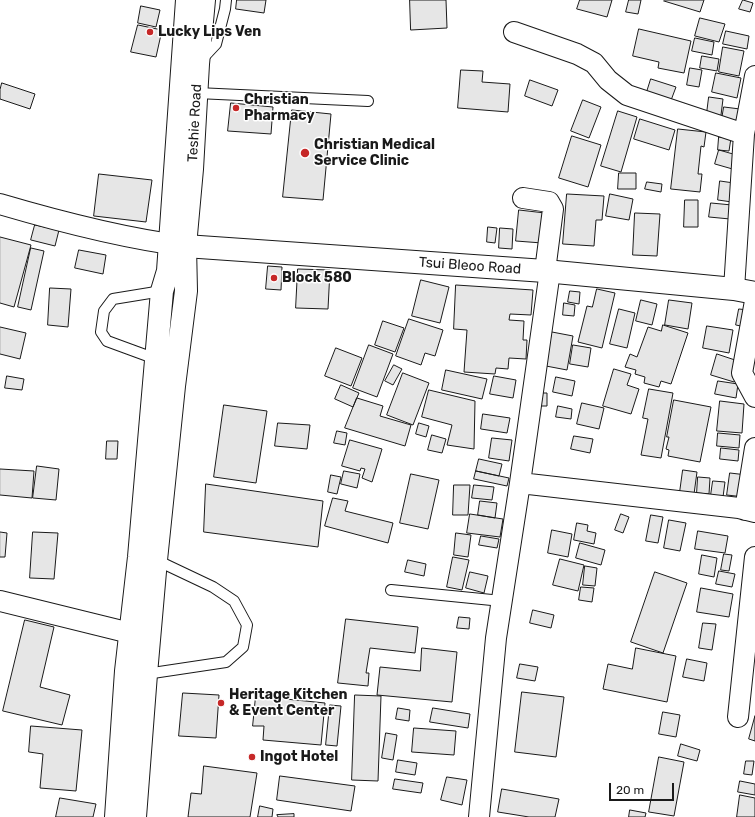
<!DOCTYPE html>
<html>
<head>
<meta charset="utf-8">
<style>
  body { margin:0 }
  #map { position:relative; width:755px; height:817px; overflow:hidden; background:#fff; font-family:Rubik,sans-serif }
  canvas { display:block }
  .scale { position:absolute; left:609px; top:783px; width:65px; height:18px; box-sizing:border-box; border:2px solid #1a1a1a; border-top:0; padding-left:5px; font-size:12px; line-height:14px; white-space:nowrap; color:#1a1a1a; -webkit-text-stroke:3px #fff; paint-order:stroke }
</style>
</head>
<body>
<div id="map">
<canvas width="755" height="817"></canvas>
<div class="scale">20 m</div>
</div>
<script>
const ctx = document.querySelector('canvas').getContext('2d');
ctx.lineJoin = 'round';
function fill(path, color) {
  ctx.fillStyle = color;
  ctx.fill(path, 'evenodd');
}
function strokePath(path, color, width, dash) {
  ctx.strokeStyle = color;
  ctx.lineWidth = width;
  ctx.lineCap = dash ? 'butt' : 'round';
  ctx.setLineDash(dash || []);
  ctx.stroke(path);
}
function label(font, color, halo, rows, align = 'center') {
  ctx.font = font + ' Rubik,sans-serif';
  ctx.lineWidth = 3;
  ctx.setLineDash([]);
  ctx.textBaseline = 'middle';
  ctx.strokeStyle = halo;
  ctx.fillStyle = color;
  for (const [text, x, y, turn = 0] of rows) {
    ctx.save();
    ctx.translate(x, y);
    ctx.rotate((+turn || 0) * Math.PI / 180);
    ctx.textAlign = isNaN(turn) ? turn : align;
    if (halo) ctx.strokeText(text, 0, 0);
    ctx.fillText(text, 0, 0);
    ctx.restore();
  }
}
const building = new Path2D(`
  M237 0H266L264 13 236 9Z
  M410 0H446L447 28 411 30Z
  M580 0H612L607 17 577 9Z
  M629 0H641L638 14 626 12Z
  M665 0H704L700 12 664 1Z
  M743 0 753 3 750 12 739 9Z
  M141 6 160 10 156 27 138 23Z
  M700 18 725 24 719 42 695 36Z
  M138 25 162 30 156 57 131 52Z
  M639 29 691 41 684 73 658 68 659 62 633 56Z
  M726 31 749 36 747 49 723 44Z
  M695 38 714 42 712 55 692 51Z
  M723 47 744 51 739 76 719 72Z
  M702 56 719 59 717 71 700 68Z
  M690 68 702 70 699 87 687 85Z
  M461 70 483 71 482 82 510 84 508 112 458 108Z
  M716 73 741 78 737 98 712 92Z
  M651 79 676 87 670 103 646 95Z
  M530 80 558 90 552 106 525 96Z
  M2 83 35 94 30 109 0 99V90Z
  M709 97 723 99 720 123 706 121Z
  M583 100 601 107 589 138 571 131Z
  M231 103 273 107 271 134 228 131Z
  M724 107 740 109 739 121 722 119Z
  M292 110 331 114 323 200 283 197Z
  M618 111 637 117 621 172 601 166Z
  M640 119 675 130 669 150 634 139Z
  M678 129 706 132 704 147 701 146 698 174H702L700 192 671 189Z
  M572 136 601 145 588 187 559 178Z
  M719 137 731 138 729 151 718 150Z
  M719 150 740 156 736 170 715 164Z
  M619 173H636V189H618Z
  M99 174 152 180 146 222 94 216Z
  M720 181 734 183 732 202 718 200Z
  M647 182 662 184 661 192 645 189Z
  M567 194 604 196 602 220H596L594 246 563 244Z
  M610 194 633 199 629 220 606 216Z
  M685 200H698V227H684Z
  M711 203 732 205 730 219 709 217Z
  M519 210 545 213 542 243 516 241Z
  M635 213 660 214 657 256 633 255Z
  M35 225 59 230 55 246 31 240Z
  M488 227 497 228 495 243 487 242Z
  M500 228 513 229 512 249 499 248Z
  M0 237 31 245 14 307 0 303Z
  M31 248 44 251 31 310 18 307Z
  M79 250 106 255 103 274 75 268Z
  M268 266 282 267 281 290 266 289Z
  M298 269 330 270 328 309 296 308Z
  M421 280 449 287 440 323 412 316Z
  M456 285 533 290 531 315 510 314 509 320 524 321 523 340H527L526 359 509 358 508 369 496 368 495 374 464 372 467 330 454 329Z
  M50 288 71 289 68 327 48 325Z
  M597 289 615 293 602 348 578 342 587 306 592 307Z
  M570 291 580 292 579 304 568 302Z
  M641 300 657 304 652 325 636 321Z
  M669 300 692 303 688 329 665 325Z
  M564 303 575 305 574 316 563 315Z
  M619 309 635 313 627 348 610 344Z
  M739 309 748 310 745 327 736 325Z
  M409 319 443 330 435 356 425 353 421 365 396 356Z
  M383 321 404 328 395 352 375 345Z
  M663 325 688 333 671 384 661 381 659 387 644 383 645 377 635 374 636 370 625 367 630 354 637 357 648 327 661 331Z
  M707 326 733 330 729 353 703 348Z
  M0 327 26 333 20 359 0 354Z
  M552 332 573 336 567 370 546 366Z
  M369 345 393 354 377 397 353 388Z
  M573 345 591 348 588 367 570 364Z
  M336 348 362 358 351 386 325 376Z
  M717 354 741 362 734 382 711 375Z
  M394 365 402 369 393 385 385 381Z
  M614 369 631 374 627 385 639 389 631 414 603 406Z
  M446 370 487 379 482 399 442 390Z
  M403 373 429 383 413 425 387 415Z
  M7 376 24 379 22 390 5 388Z
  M494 376 516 380 513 398 490 394Z
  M556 377 575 381 572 396 553 392Z
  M718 381 738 384 736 398 715 394Z
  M341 385 359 393 353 407 335 399Z
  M649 389 673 393 661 458 641 455 648 419 643 418Z
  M429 390 475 401 474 449 447 445 452 425 422 417Z
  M541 393H547V406H541Z
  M357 398 383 406 380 416 411 425 405 446 345 428Z
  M674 400 711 407 700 462 668 456 669 450 666 449 669 437H667Z
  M720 401 744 404 742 433 717 431Z
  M582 403 604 408 599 429 577 424Z
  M224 405 267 411 256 483 214 477Z
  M558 406 572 409 571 419 556 417Z
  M483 414 510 418 507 433 481 429Z
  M278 423 310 425 307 449 275 446Z
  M419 423 429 426 426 437 416 434Z
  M337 431 347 433 345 445 334 443Z
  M718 433 740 435 739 448 717 446Z
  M432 435 446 439 442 453 428 450Z
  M574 436 593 439 590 453 571 449Z
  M492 438 512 440 509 461 489 458Z
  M350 440 382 449 372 482 362 478 365 469 361 468 360 471 342 466Z
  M107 441H118L117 459H106Z
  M721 448 739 450 738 461 720 459Z
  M479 459 502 464 499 476 476 471Z
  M37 466 59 469 56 500 33 498Z
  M0 469 34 471 32 498 0 495Z
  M683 470 697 472 694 494 680 492Z
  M344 471 360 474 357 488 341 484Z
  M476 471 509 478 507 486 474 479Z
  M730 473 747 475 744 497 727 495Z
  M411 474 439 480 428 529 400 523Z
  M331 475 341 477 337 494 328 492Z
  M698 477 710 478 709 494 697 493Z
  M713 481 725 482 723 497 711 495Z
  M206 484 323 501 318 547 204 532Z
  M454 485H470L468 515H453Z
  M474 485 494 487 492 500 472 498Z
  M333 498 348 501 345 511 393 523 388 543 325 526Z
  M480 501 497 503 495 518 478 515Z
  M470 514 503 519 500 537 467 533Z
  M621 514 629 517 623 533 615 530Z
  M651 515 663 517 658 543 646 541Z
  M669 520 686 523 680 551 664 548Z
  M577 523 588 525 587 531 596 533 594 544 574 540Z
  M552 530 572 534 568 557 548 553Z
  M698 531 728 536 725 553 695 549Z
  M0 532 7 533 5 557H0Z
  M33 532 58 533 54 579 30 578Z
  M456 533 471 535 468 557 454 555Z
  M481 536 499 539 497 548 479 545Z
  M580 543 605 550 601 565 576 558Z
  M724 554 732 555 729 571 721 570Z
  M702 555 717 558 714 577 699 574Z
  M453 557 469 560 462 590 447 587Z
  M560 559 584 565 578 591 553 585Z
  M408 560 426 564 424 576 405 572Z
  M585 566 597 568 595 586 583 585Z
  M719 571 735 574 732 587 716 584Z
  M470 572 488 576 484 593 466 588Z
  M655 572 687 583 663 653 631 642Z
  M581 587 594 588 592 602 579 600Z
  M701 588 733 594 729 617 697 612Z
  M533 610 554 615 551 628 530 623Z
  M459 617 470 618 469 629 457 628Z
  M346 619 418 627 415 653 370 648 366 673H369L368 686 338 683Z
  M25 620 54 627 40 687 70 695 62 725 3 711Z
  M703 623 716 624 712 650 699 648Z
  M422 648 457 652 452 702 377 695 380 667 420 671Z
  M636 648 676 656 667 702 603 689 608 664 632 669Z
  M687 659 707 663 704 681 683 677Z
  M520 664 538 667 535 681 517 678Z
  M522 692 564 697 556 757 515 752Z
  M183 693 219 695 216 738 179 736Z
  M355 695 381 696 378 781 352 780Z
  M256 696 325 703 321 745 263 740 264 726H253Z
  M330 705 341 706 337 746 326 745Z
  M398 708 410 710 409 721 396 719Z
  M433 708 470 714 468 728 430 722Z
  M663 712 680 715 676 737 659 734Z
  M755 716V741L749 739Z
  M31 726 82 730 76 791 40 788 43 754 29 752Z
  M414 728 456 731 454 755 412 752Z
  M386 733 397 735 393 760 382 758Z
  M681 744 700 750 697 761 678 756Z
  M659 757 684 762 674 816 649 812Z
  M398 760 417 763 415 775 396 772Z
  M746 761H754L752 775 744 774Z
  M204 766 257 773 250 817H188L191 793 201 794Z
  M280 776 355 786 351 811 277 800Z
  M447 777 467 780 462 805 441 800Z
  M395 779 423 783 421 793 393 789Z
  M740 781 755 784V795L738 792Z
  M502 789 559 799 555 817H529L498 812Z
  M740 795 755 798V817H737Z
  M60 798 96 804 93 817H56Z
  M260 806 273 809 272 817H258Z
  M630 810 646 813 645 817H629Z
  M294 814V817H278L277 815Z`);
fill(building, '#e6e6e6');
strokePath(building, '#1a1a1a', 1);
const lane = new Path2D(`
  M202 59 216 44 225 9 226 0
  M197 93 368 101
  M156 359 107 341 101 332 104 311 113 299 162 291
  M391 590 502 601
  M146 674 226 662 243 647 247 625 234 601 213 587 156 560`);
const street = new Path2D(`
  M514 32 577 54 594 63 608 80 627 95 744 134
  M523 198 549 202 553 209 545 271
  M0 204C61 222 122 238 185 246
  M734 289 744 134 755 76
  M755 301 742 373 755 397
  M520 483 739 508 755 512
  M745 510 755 448
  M0 601 130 633
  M738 717 755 557
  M479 817 496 638 520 483 550 271`);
const secondary = new Path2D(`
  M185 246 545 271 734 289 755 293`);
const primary = new Path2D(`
  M116 817 126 671 139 557 162 291 168 271 187 0
  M135 817 146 674 156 560 174 386 186 291 185 246 192 169 198 64 204 0`);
strokePath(lane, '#1a1a1a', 12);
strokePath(street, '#1a1a1a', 22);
strokePath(secondary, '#1a1a1a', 24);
strokePath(primary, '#1a1a1a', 24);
strokePath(lane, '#fff', 10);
strokePath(street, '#fff', 20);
strokePath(secondary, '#fff', 22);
strokePath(primary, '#fff', 22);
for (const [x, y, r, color] of [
  [150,32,4,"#c62828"],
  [236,108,4,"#c62828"],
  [305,153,5,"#c62828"],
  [274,278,4,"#c62828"],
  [221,703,4,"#c62828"],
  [252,757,4,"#c62828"]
]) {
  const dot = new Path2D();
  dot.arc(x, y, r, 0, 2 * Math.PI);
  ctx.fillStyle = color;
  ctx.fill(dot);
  strokePath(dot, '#fff', 1.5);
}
label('bold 14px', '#1a1a1a', '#fff', [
  ["Lucky Lips Ven",158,32],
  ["Christian",244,100],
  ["Pharmacy",244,116],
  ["Christian Medical",314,145],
  ["Service Clinic",314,161],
  ["Block 580",282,278],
  ["Heritage Kitchen",229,695],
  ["& Event Center",229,711],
  ["Ingot Hotel",260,757]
], 'left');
label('14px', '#1a1a1a', '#fff', [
  ["Teshie Road",195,123,-87],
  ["Tsui Bleoo Road",470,266,4]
]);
</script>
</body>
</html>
